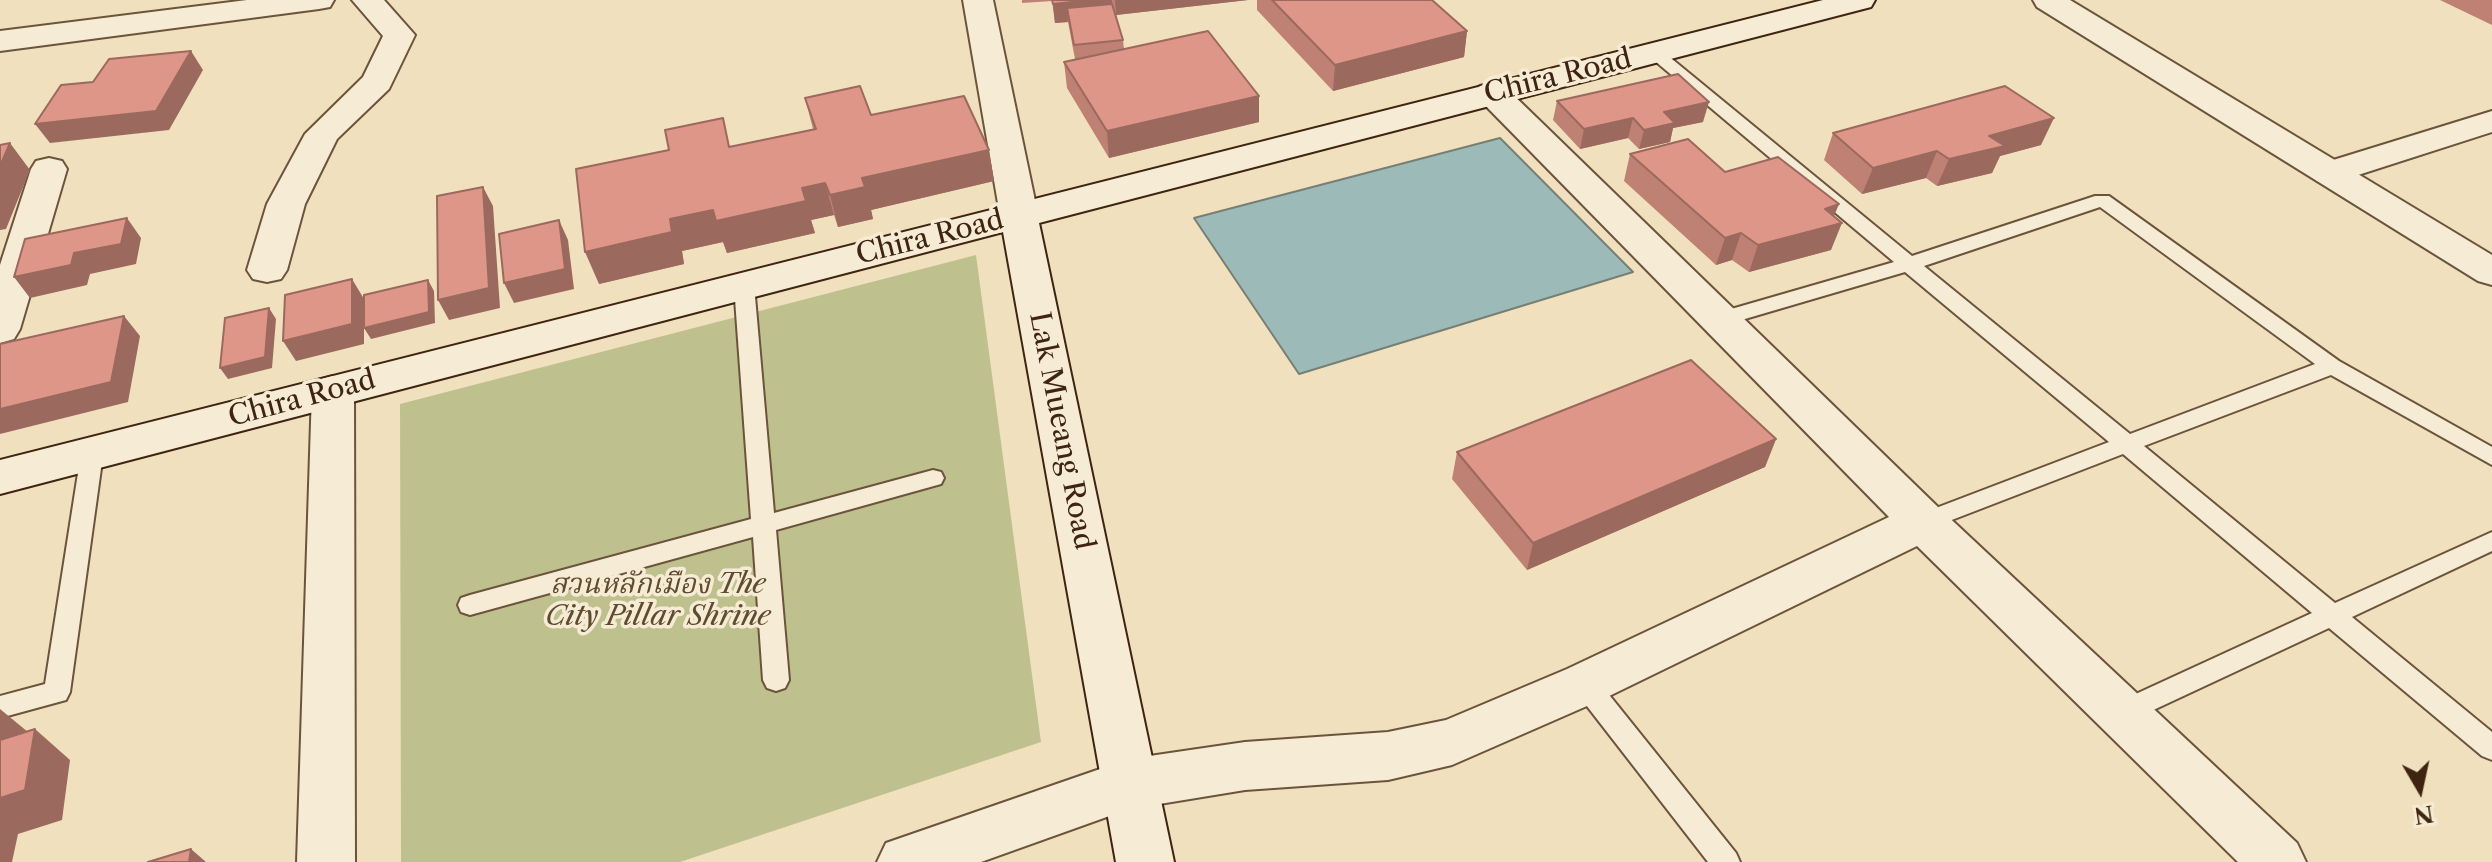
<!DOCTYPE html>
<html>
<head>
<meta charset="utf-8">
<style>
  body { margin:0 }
  #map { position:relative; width:2492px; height:862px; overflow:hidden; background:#f1e0bd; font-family:"Libre Caslon Text",serif }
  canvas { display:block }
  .north { position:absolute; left:2380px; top:750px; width:80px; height:80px; -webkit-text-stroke:6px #f6ebd4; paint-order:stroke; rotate:171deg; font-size:22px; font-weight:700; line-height:32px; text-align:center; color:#3f2511 }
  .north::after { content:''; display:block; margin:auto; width:28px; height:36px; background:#3f2511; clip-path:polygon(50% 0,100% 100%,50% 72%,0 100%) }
</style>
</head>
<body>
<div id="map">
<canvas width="2492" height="862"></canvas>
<div class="north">N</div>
</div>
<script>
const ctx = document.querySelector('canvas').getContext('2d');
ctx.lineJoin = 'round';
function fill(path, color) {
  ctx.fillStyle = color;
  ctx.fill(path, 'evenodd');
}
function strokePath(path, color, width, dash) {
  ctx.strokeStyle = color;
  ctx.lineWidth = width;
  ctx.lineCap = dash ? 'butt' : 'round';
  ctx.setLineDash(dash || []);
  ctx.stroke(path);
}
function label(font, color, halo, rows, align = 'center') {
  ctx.font = font + ' "Libre Caslon Text","Noto Serif Thai",serif';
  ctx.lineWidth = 7;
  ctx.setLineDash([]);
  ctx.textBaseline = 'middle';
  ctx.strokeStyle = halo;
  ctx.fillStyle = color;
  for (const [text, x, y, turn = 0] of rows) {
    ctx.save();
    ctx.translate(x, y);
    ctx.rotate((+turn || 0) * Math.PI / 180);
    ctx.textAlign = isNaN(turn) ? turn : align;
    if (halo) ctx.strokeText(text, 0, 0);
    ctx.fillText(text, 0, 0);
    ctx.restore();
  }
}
fill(new Path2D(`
  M976 255 1041 742 680 862H401L400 404Z`), '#bec18e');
const water = new Path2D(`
  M1500 138 1633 272 1299 374 1194 218Z`);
fill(water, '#9cbbb8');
strokePath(water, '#777f75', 2);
const service = new Path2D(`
  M1655 48 1661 50 1912 256 2095 196H2109L2339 361 2492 447V465L2331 375 2144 446 2335 603 2492 532V551L2352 617 2492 732V760L2482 756 2329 628 2132 720 2123 723 2114 720 2110 712 2114 704 2312 613 2123 454 1931 528 1923 531 1915 528 1911 522 1915 516 2109 442 1905 272 1721 326 1714 324 1711 319 1714 314 1894 262 1649 56V50ZM2100 207 2315 364 2130 434 1924 266Z
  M744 279 754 285 774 513 933 470 941 472 944 478 941 484 776 530 789 680 785 688 776 691 767 688 763 680 753 537 470 615 461 612 458 605 461 598 470 595 751 519 734 285Z
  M92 446 100 448 103 454 70 692 66 700 0 718V696L45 684 81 454 84 448Z
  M1585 673 1594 676 1736 853 1740 862H1708L1576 692 1572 684 1576 676Z`);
const minor = new Path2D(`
  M247 0H334L330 7 319 9 0 51V31Z
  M352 0H384L415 35 389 89 337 139 305 204 287 270 281 279 267 282 253 279 247 270 267 204 305 134 363 77 383 36Z
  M1492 83 1504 86 1940 509 2297 843 2306 862H2238L1917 546 1603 699 1452 765 1388 780 1245 790 1129 809 981 862H877L886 843 1129 759 1245 742 1388 732 1446 720 1567 669 1889 517 1480 100 1475 93 1480 86Z
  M2492 111V132L2330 184 2317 181 2312 173 2317 165Z
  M49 158 62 161 67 169 20 329 14 339 0 343V265L31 169 36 161Z
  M333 376 348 380 354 391 355 862H297L312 391 318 380Z`);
const tertiary = new Path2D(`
  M963 0H993L1038 215 1032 223 1019 226 1006 223 1000 215Z
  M2033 0H2070L2492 255V285L2478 281 2037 7Z`);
const secondary = new Path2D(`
  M1823 0H1875L1871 7 1039 223 1174 862H1116L1003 232 0 494V460Z`);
strokePath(service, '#6c543c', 4);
strokePath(minor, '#6c543c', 4);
strokePath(tertiary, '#6c543c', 4);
strokePath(secondary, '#3f2511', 4);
fill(service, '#f6ebd4');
fill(minor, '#f6ebd4');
fill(tertiary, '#f6ebd4');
fill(secondary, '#f6ebd4');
fill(new Path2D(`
  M1022 0H1112L1123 40 1124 49 1259 122 1109 158 1067 88 1064 62 1075 59 1068 22 1055 23 1052 1 1022 3Z
  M1112 0H1248L1116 15Z
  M1257 0H1432L1467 31 1464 57 1333 91 1257 10Z
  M2440 0H2492V25Z
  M805 98 871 115 994 181 871 210 873 219 838 227 834 215 811 220 815 233 727 253 723 242 682 251 684 264 599 284 669 150 732 146 813 129Z
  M1557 101 1703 122 1673 128 1670 142 1639 149 1628 138 1580 149 1553 120Z
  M1833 133 2041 145 2000 156 1992 173 1937 186 1926 178 1862 194 1824 160Z
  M1630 154 1725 172 1834 216 1831 250 1749 272 1732 260 1716 265 1624 181Z
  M1776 439 1765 467 1527 570 1452 479 1457 452Z`), '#be8174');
fill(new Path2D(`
  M1092 0H1112L1113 16 1067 8 1068 22 1055 23 1053 4Z
  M1115 0H1248L1116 15Z
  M1467 31 1464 57 1333 91 1335 65Z
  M191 51 203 70 169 130 50 143 35 124Z
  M1259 96V122L1109 158 1107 131Z
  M1709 102 1703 122 1673 128 1670 142 1639 149 1644 130 1664 112Z
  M1633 118 1628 138 1580 149 1584 129Z
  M2054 118 2041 145 2000 156 1992 173 1937 186 1949 159 1989 136Z
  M10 143 30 170 6 229 0 230V166Z
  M989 150 994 181 871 210 873 219 838 227 830 195 862 178Z
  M1937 151 1926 178 1862 194 1873 168Z
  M825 183 834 215 811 220 815 233 727 253 723 242 682 251 684 264 599 284 585 252 670 219Z
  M483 187 493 206 500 308 449 320 438 300Z
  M1839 204 1830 226 1842 223 1831 250 1749 272 1758 245 1825 209Z
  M127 218 141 238 136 264 90 274 87 285 30 298 14 277 74 253Z
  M559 220 568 240 574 289 514 303 504 283Z
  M1741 233 1732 260 1716 265 1725 238Z
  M352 279 364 299V344L296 361 283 341Z
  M428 280 434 291 435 323 371 339 364 328Z
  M269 308 276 319 272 368 228 379 220 368Z
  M124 316 140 336 128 402 0 434V409Z
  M1776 439 1765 467 1527 570 1533 543Z
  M0 709 34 737 35 729 70 760 62 820 18 834 12 862H0Z
  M191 849 206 862H189Z`), '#9b695e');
const building = new Path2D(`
  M1052 0H1092L1053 4Z
  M1272 0H1432L1467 31 1335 65Z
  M1112 4 1123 40 1074 45 1067 8Z
  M1208 31 1259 96 1107 131 1064 62Z
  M191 51 156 111 35 124 61 85 93 82 109 59Z
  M1678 74 1709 102 1664 112 1675 123 1644 130 1633 118 1584 129 1557 101Z
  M860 86 871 115 964 96 989 150 862 178 865 187 830 195 825 183 802 188 806 201 716 221 713 210 670 219 672 232 585 252 576 169 669 150 665 130 723 118 729 147 816 129 805 98Z
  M2005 86 2054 118 1989 136 2005 146 1949 159 1937 151 1873 168 1833 133Z
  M1688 139 1725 172 1778 157 1839 204 1825 209 1842 223 1758 245 1741 233 1725 238 1630 154Z
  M10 143 0 166V145Z
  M483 187 489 288 438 300 437 196Z
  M127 218 121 244 74 253 71 265 14 277 25 239Z
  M559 220 565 269 504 283 499 234Z
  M352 279V324L283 341 285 295Z
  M428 280 429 312 364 328V295Z
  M269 308 265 357 220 368 225 318Z
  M124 316 111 382 0 409V344Z
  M1691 360 1776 439 1533 543 1457 452Z
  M35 729 25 790 0 798V740Z
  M191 849 189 862H148Z`);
fill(building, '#dd9687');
strokePath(building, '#9b695e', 2);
label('28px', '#3f2511', '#f6ebd4', [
  ["Chira Road",1558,77,-14],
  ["Chira Road",930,238,-14],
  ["Chira Road",302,399,-15],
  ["Lak Mueang Road",1061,431,79]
]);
label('italic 28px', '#5f4c30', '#f6ebd4', [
  ["สวนหลักเมือง The",658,585],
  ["City Pillar Shrine",658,617]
]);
</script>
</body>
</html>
